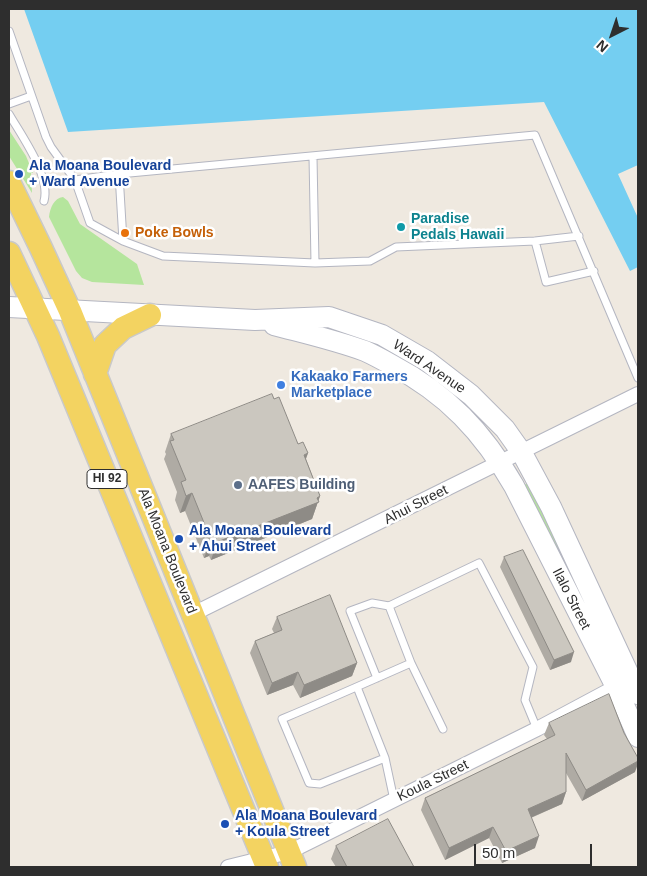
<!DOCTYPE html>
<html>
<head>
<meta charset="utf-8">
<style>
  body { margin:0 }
  #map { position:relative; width:647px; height:876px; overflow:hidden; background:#efe9e0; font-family:Arial,sans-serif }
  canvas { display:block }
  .frame { position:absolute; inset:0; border:10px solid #2e2e2e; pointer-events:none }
  .north { position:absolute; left:587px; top:10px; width:50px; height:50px; -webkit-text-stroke:4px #fff; paint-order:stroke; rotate:221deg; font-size:14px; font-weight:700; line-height:20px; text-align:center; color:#2e2e2e }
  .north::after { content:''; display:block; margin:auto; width:18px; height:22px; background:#2e2e2e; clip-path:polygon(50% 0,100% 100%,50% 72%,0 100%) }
  .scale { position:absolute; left:474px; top:844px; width:118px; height:22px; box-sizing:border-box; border:2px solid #2e2e2e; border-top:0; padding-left:6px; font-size:15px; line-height:18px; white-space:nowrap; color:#2e2e2e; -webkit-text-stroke:4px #fff; paint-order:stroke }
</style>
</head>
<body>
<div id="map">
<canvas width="647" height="876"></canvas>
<div class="frame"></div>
<div class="north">N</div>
<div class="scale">50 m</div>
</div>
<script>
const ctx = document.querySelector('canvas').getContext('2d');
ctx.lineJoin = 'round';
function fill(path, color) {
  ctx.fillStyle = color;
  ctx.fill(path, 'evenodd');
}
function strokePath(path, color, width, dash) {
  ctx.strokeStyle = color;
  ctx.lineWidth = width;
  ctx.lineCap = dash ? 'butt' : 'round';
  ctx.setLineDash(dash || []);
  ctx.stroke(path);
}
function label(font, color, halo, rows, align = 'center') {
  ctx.font = font + ' Arial,sans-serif';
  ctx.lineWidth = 5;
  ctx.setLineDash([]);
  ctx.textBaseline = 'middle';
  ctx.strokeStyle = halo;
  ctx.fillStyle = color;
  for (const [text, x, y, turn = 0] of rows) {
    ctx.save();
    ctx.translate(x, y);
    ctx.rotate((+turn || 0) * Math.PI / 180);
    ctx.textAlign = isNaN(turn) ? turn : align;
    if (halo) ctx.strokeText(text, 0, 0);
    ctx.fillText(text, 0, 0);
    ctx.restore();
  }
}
fill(new Path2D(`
  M9 130 26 156 33 173H31L32 193 9 156Z
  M63 197 68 201 80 224 137 264 144 285 92 282 82 278 76 271 49 217C50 208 54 198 63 197Z
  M530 482 615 659 609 662 524 485Z`), '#b5e59d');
fill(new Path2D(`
  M24 9H638V165L618 174 638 218V267L630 271 544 102 68 132Z`), '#74cef1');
const lane = new Path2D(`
  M9 31 46 137 51 147 75 180 90 223 123 241 119 174
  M9 104 31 96
  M9 114C21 135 51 176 44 201
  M75 180 119 174 535 135 638 378
  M123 241 163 256 315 263 313 157
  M535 241 546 282 594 271
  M315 263 370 261 396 247 535 241 579 236
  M411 663 443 729
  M377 678 350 611 372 603 389 606
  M357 687 385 758 320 784 309 783 282 719C325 701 368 682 411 663L389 606 479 563 533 667 525 700 537 729
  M385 758 394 800`);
const street = new Path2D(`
  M193 614 638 394
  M228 867 289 852 537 729 623 683`);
const secondary = new Path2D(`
  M9 307 255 320 329 317 382 335 427 361 471 395 505 429 522 453 551 507 638 694
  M274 325C304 333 335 340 365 351 374 355 383 360 392 365 447 394 483 432 514 486L616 687 638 737`);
const primary = new Path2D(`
  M9 182 41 248 70 311 295 867
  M9 253 48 336 267 867
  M95 374 105 345 123 328 150 315`);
strokePath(lane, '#b4b6c1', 9);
strokePath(street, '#b4b6c1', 16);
strokePath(secondary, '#b4b6c1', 22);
strokePath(primary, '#c9c9c9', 25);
strokePath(lane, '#fff', 7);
strokePath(street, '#fff', 14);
strokePath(secondary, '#fff', 20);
strokePath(primary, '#f3d361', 22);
fill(new Path2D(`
  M274 399 298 444 308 453 306 459 320 496 312 519 211 560 209 556 204 558 185 511 180 513 175 500 177 492 164 459 166 454 165 452 171 434Z
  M504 557 571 662 550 670 500 567Z
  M277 617 357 663 352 676 300 698 293 685 267 695 250 653 255 641 274 633 272 629Z
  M549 723 635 772 582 801 566 773V792L562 804 531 818 535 848 502 863 489 838 445 860 421 810 425 798 547 739 544 735Z
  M336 846 414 867H336L331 859Z`), '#afaba4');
fill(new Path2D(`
  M308 453 301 471 304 455Z
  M192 493 185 511 180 513 186 496Z
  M320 496 312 519 211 560 217 542Z
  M216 538 209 556 204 558 211 540Z
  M574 652 571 662 550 670 554 660Z
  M357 663 352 676 300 698 304 685Z
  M298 672 293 685 267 695 272 683Z
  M638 761V764L635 772 582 801 586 790Z
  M566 792 562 804 523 821 528 809Z
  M493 827 489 838 445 860 449 848Z
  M539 836 535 848 502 863 506 851Z`), '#8e8b86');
const building = new Path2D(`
  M272 394 274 399 279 397 298 444 303 442 308 453 304 455 320 496 317 498 319 502 217 542 216 538 211 540 192 493 186 496 181 482 186 480 170 441 174 440 171 434Z
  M523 550 574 652 554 660 504 557Z
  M330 595 357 663 304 685 298 672 272 683 255 641 282 630 277 617Z
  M609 694 624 733 638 758V761L586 790 566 753V792L528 809 539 836 506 851 493 827 449 848 425 798 555 735 549 723Z
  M388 819 414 867H347L336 846Z`);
fill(building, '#cbc7bf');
strokePath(building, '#8e8b86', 1);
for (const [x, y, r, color] of [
  [19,174,5,"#1a4fb4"],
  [401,227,5,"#0f9aa8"],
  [125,233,5,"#e8710a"],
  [281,385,5,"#3f7fe0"],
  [238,485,5,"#5c6f8a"],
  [179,539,5,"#1a4fb4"],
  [225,824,5,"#1a4fb4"]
]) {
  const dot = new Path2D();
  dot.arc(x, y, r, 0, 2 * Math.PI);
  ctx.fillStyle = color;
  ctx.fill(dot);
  strokePath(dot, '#fff', 2);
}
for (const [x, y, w] of [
  [107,479,40]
]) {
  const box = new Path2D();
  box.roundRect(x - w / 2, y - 9.5, w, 19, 4);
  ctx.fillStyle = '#fff';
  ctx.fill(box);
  strokePath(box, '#2e2e2e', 1);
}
label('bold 12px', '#2e2e2e', null, [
  ["HI 92",107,479]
]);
label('bold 14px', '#164399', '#fff', [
  ["Ala Moana Boulevard",29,166],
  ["+ Ward Avenue",29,182],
  ["Ala Moana Boulevard",189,531],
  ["+ Ahui Street",189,547],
  ["Ala Moana Boulevard",235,816],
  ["+ Koula Street",235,832]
], 'left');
label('bold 14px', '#0d838f', '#fff', [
  ["Paradise",411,219],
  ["Pedals Hawaii",411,235]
], 'left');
label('bold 14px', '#c56008', '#fff', [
  ["Poke Bowls",135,233]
], 'left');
label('14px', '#2e2e2e', '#fff', [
  ["Ward Avenue",429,367,34],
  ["Ahui Street",416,505,-27],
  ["Ala Moana Boulevard",167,551,68],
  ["Ilalo Street",571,599,63],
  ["Koula Street",433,781,-26]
]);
label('bold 14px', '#366cbe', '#fff', [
  ["Kakaako Farmers",291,377],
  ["Marketplace",291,393]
], 'left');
label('bold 14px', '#4e5e75', '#fff', [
  ["AAFES Building",248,485]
], 'left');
</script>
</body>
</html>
